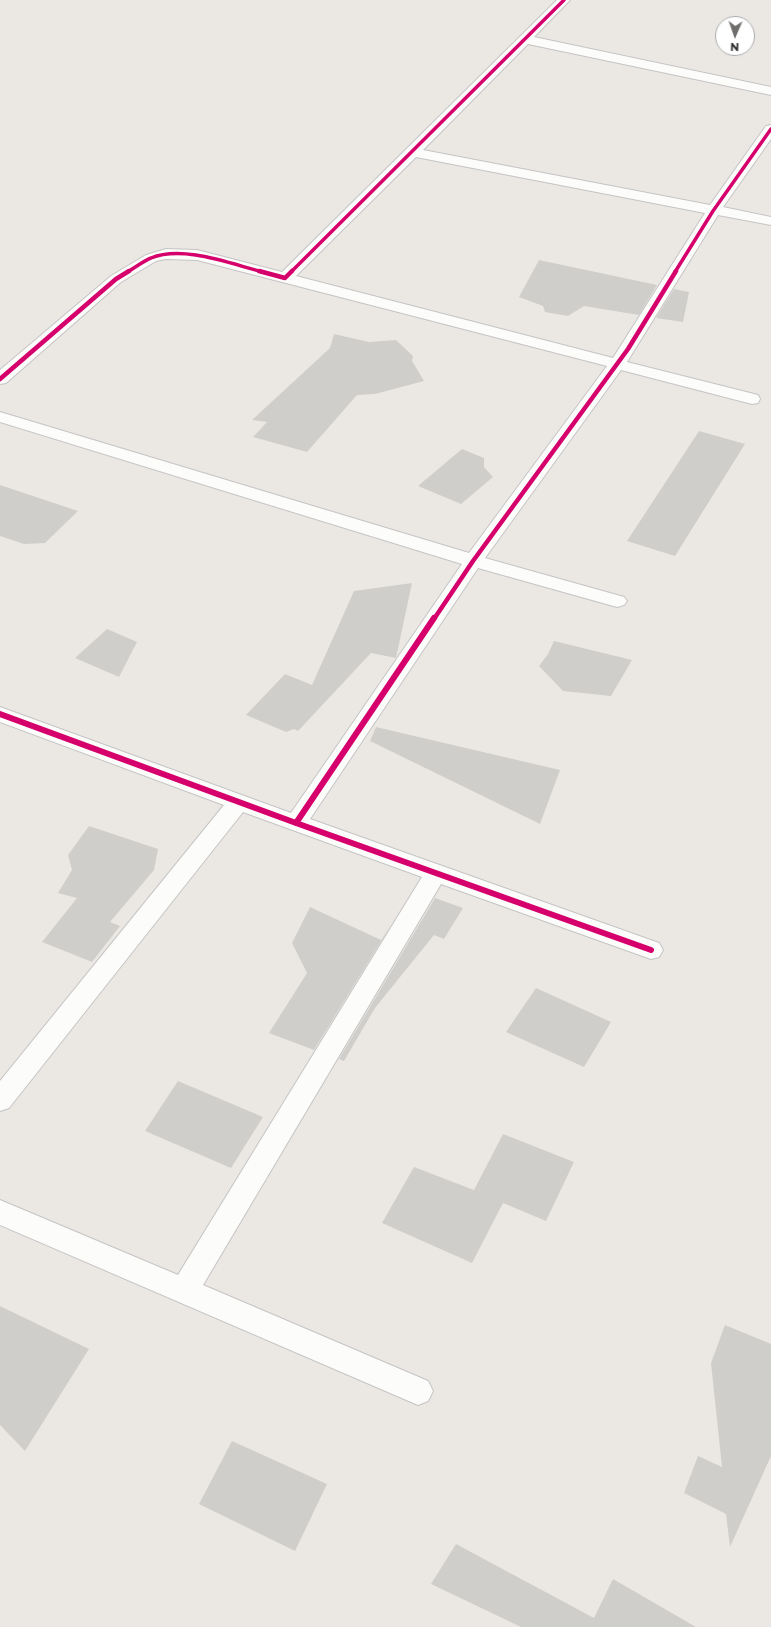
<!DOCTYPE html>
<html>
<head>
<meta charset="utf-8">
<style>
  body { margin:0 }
  #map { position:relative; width:771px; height:1627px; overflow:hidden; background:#ebe8e4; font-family:Montserrat,sans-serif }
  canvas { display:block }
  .north { position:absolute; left:715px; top:16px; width:40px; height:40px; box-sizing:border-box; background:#fff; border:1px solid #ababab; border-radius:50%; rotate:182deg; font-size:11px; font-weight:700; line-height:16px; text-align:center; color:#2d2d2d }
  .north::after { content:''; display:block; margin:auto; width:14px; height:18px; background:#706e6d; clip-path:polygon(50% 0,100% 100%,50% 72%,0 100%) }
</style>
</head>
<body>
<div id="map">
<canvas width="771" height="1627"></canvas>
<div class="north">N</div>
</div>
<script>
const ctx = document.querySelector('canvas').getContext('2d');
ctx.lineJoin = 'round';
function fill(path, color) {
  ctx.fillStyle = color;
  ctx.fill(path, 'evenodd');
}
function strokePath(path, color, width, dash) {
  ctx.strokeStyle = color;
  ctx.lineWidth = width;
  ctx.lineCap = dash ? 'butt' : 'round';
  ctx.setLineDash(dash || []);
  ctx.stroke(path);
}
fill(new Path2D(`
  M539 260 657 285 639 315 584 306 568 316 545 312 543 306 519 297Z
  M674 289 689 292 683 322 656 318Z
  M334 334 369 342 396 340 413 356 412 361 424 381 375 394 357 395 307 452 253 437 267 422 252 420 330 348Z
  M699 431 745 444 675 556 627 541Z
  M462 449 484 458V467L493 477 461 504 418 486Z
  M0 485 78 511 45 543 24 544 0 536Z
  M412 583 396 658 371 653 298 731 294 729 286 732 246 715 285 674 312 685 354 591Z
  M107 629 137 642 119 677 75 658Z
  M554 641 632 660 611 696 563 691 539 666 548 654Z
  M376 727 560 770 540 824 370 741Z
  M89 826 158 849 154 870 110 922 120 926 92 962 42 942 77 898 58 893 72 870 68 855Z
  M435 898 463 908 444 939 434 935 375 1008 344 1061 339 1059Z
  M310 907 381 940 391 925 314 1050 269 1033 307 973 292 943Z
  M536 988 611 1022 584 1067 506 1032Z
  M178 1081 263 1117 231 1168 145 1131Z
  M503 1134 574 1162 546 1221 503 1203 472 1263 382 1223 414 1167 474 1190Z
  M0 1306 89 1349 25 1451 0 1425Z
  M725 1325 771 1344V1456L730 1547 726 1514 684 1493 698 1456 722 1467 711 1363Z
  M232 1441 327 1484 295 1551 199 1504Z
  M456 1544 594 1618 613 1579 696 1627H521L431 1584Z`), '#d0cecb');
const minor = new Path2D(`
  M557 0H570L534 37 771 87V95L528 44 423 150 710 205 766 126 771 125V139L723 207 771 217V225L718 215 627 362 758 395 760 399 758 403 752 404 621 370 485 558 624 597 627 601 624 605 617 607 478 568 310 819 659 943 663 950 659 957 651 959 441 884 203 1285 428 1381 433 1391 428 1401 418 1405 0 1225V1200L178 1275 422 877 243 812 9 1108 0 1111V1081L224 805 0 722V707L291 813 462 564 0 422V412L469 553 607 366 197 260 166 259 156 261 121 282 6 383 0 384V370L111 276 146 255 166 249 197 250 282 272ZM416 157 705 213 613 358 296 276Z`);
strokePath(minor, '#c5c4c4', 2);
fill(minor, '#fcfcfb');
strokePath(new Path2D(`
  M127 272C135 268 143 261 151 258 183 245 231 264 263 272
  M291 272 564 0
  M675 272 713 211 771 129`), '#d6006c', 3.5);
strokePath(new Path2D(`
  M259 271 285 278 292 271
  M0 379 116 279 129 271
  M434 619 473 561 628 349 676 271`), '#d6006c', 4.5);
strokePath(new Path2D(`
  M0 714 296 823 651 950
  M296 823 434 618`), '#d6006c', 6);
</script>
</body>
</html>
